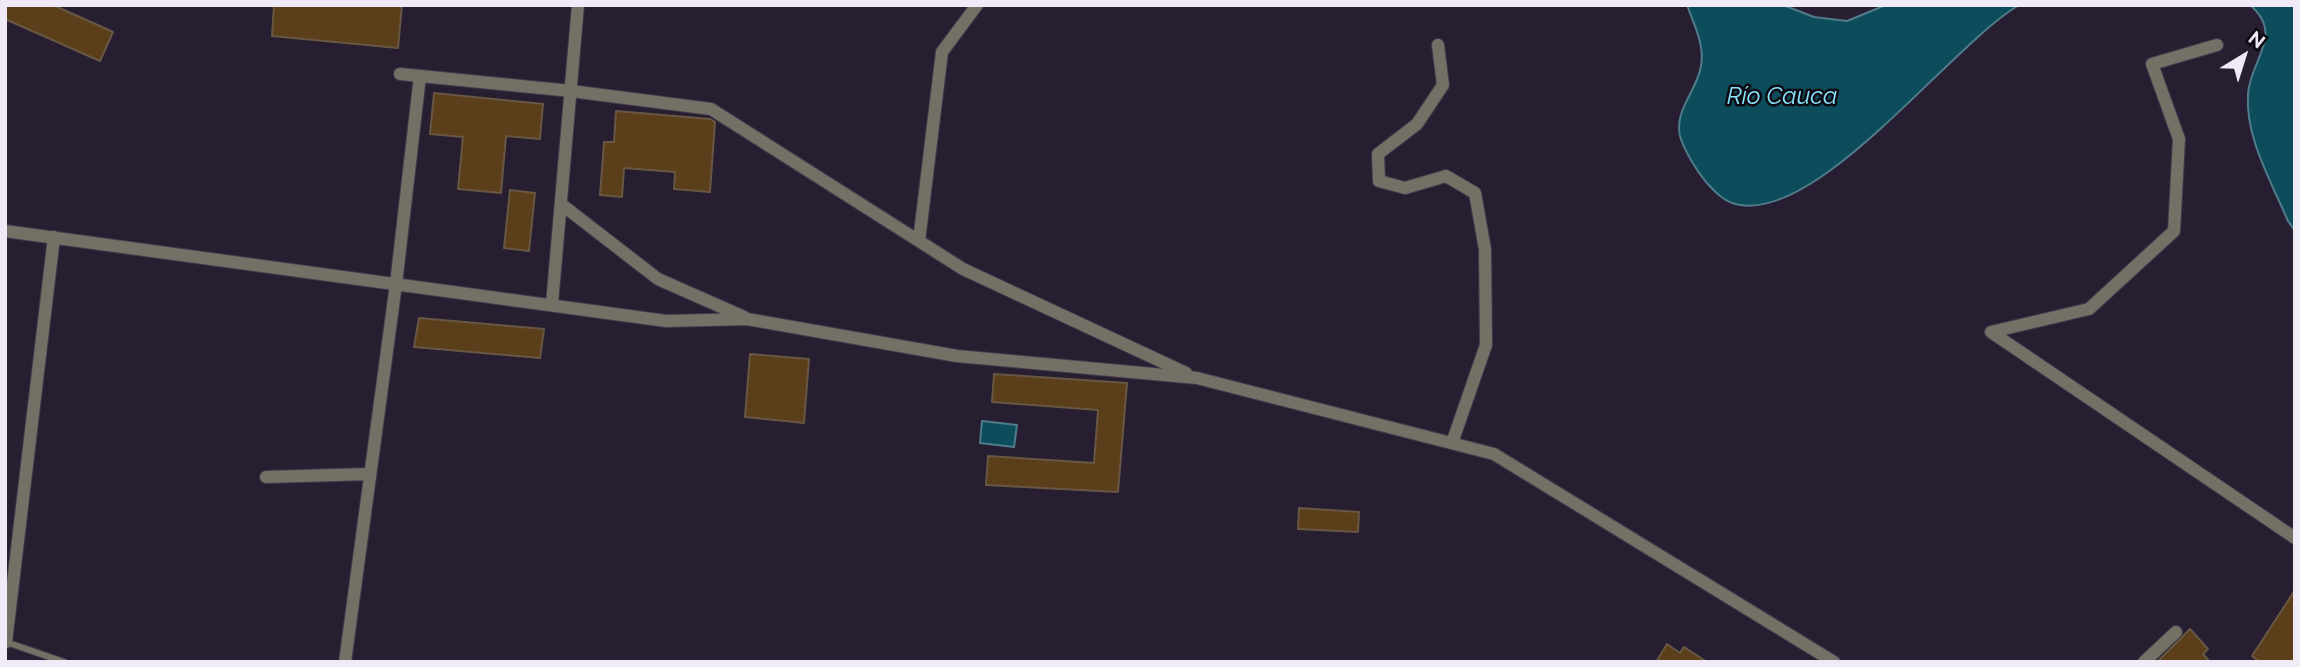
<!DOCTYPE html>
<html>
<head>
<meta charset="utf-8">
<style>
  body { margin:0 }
  #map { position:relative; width:2300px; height:667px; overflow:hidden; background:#281e31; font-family:Raleway,sans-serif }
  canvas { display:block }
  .frame { position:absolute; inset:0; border:7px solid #f0e9f6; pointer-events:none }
  .north { position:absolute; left:2209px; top:21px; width:70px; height:70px; -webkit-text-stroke:5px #0e0a12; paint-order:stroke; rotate:38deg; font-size:19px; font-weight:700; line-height:28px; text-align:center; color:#f0e9f6 }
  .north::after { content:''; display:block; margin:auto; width:24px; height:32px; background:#f0e9f6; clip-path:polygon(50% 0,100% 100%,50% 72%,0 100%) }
</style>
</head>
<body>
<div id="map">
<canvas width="2300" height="667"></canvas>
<div class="frame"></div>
<div class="north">N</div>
</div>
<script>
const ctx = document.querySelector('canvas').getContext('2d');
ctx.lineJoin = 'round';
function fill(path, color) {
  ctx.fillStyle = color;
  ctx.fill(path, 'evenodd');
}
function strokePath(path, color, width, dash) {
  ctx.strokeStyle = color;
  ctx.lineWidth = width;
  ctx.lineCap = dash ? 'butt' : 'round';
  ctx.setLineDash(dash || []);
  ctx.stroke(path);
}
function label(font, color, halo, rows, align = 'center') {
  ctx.font = font + ' Raleway,sans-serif';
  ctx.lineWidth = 5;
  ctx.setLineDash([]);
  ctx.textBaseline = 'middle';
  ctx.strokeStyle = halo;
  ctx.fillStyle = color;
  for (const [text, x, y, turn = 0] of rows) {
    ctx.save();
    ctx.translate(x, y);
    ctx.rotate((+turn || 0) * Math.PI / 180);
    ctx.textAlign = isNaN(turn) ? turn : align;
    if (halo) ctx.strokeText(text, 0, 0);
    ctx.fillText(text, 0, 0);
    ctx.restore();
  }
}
const water = new Path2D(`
  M1687 5H1783L1814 17 1847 21 1886 5H2019C1949 47 1822 218 1740 205 1725 203 1715 192 1706 182 1696 170 1684 150 1680 136 1674 110 1697 91 1701 66 1705 45 1694 25 1687 5Z
  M2250 5H2295V231L2288 221C2271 181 2245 137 2248 94 2250 60 2285 35 2250 5Z
  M982 421 1017 425 1014 447 980 443Z`);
fill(water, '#0c4c5b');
strokePath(water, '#507b8a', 2);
const building = new Path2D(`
  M5 5H53L113 32 100 61 5 19Z
  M274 5H402L398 48 272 36Z
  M434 93 543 104 540 139 506 136 501 193 458 189 463 137 430 134Z
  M616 111 710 119 715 122 710 192 674 189 675 172 624 168 622 197 600 195 604 142H614Z
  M510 190 535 193 529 251 504 248Z
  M419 318 544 329 540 358 414 347Z
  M750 354 809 359 804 423 745 417Z
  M994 374 1127 383 1118 492 986 485 988 456 1094 463 1098 410 992 402Z
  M1299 508 1359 512 1358 532 1298 529Z
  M2295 590V662H2260L2252 656Z
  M2190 629 2208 649 2203 654 2210 662H2157Z
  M1667 644 1680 653 1684 647 1707 662H1656Z`);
fill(building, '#5b3f1a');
strokePath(building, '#685743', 2);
const lane = new Path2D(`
  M6 642 64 662`);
const street = new Path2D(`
  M1438 45 1443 85 1417 124 1378 154 1379 181 1405 188 1446 176 1475 193 1485 249 1486 345 1452 443
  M2217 45 2152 64 2179 139 2174 231 2089 309 1991 332 2295 538
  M400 74 571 91 711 109 963 269 1186 373
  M561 204 658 279 744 317
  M5 231 666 321 747 319 957 356 1197 378 1494 454 1834 662
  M919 241 942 52 977 5
  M552 304 578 5
  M266 477 370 474
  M6 642 54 237
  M345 662 396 284 420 76
  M2144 662 2176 632`);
strokePath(lane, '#443a4d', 8);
strokePath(street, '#443a4d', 14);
strokePath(lane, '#737065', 6);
strokePath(street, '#737065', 12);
label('italic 24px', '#89e5fe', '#0e0a12', [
  ["Río Cauca",1782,97]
]);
</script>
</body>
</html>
